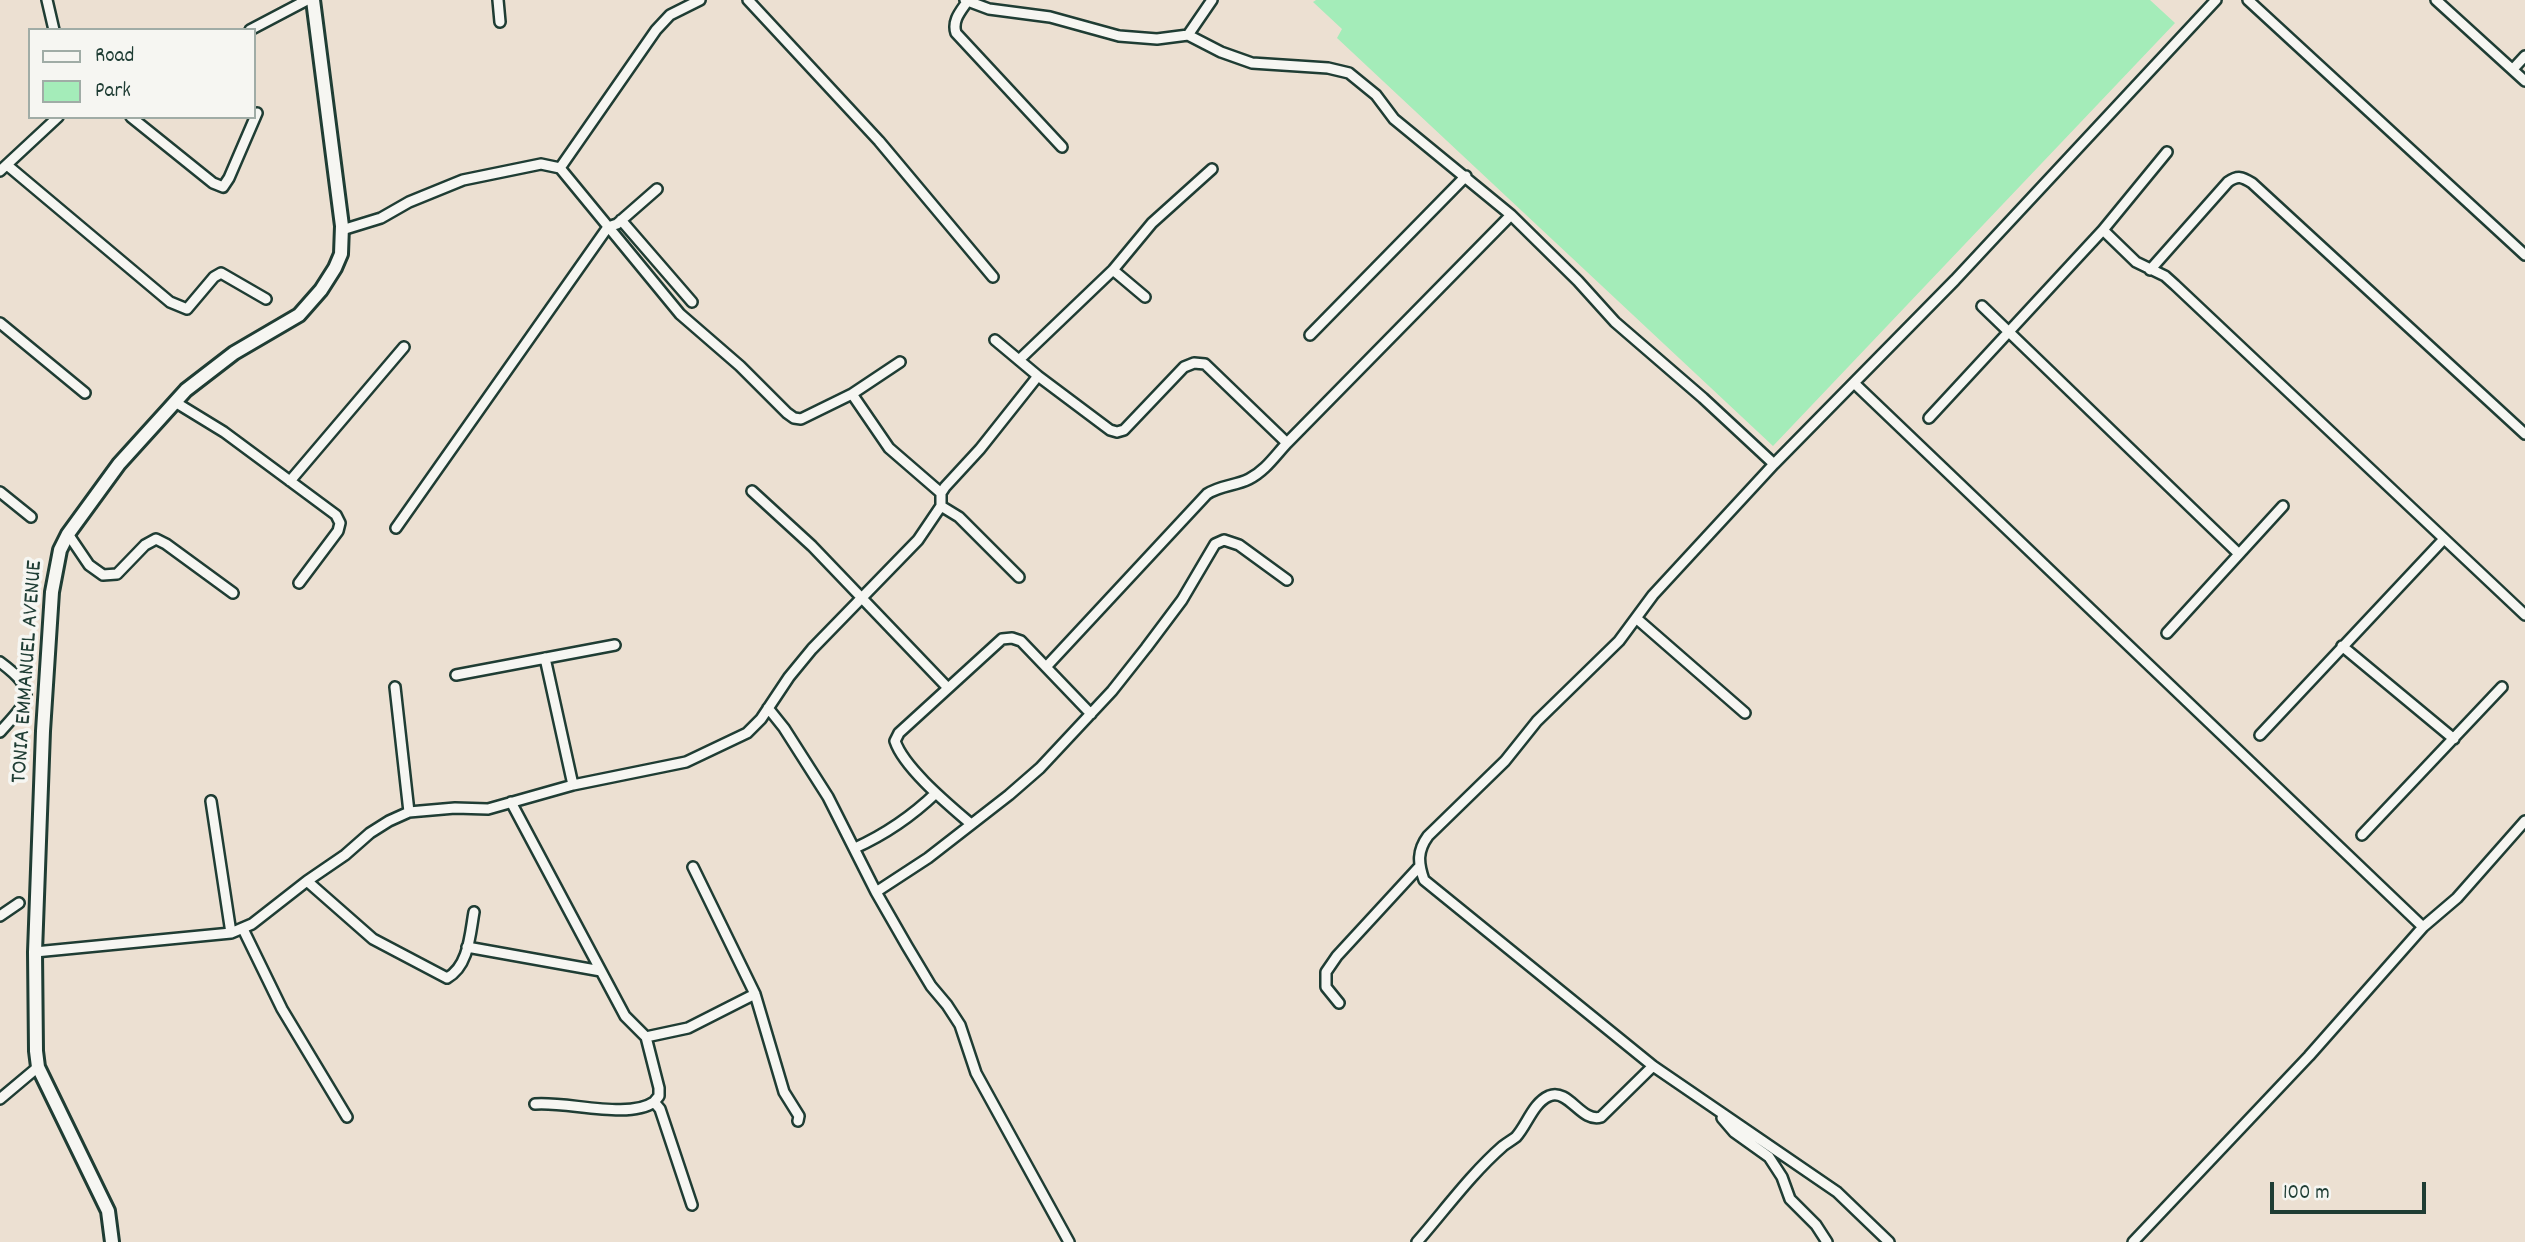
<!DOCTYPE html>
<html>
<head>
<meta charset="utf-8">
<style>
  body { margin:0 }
  #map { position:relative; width:2525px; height:1242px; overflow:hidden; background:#ece0d2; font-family:Dekko,sans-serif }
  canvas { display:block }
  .legend { position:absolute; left:28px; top:28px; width:228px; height:91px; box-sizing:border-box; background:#f6f6f2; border:2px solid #a0aca6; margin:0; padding:9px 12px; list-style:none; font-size:21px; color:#1f3d34 }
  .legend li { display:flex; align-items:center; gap:14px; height:35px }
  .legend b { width:35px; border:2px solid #a0aca6 }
  .scale { position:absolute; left:2270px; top:1182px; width:156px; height:32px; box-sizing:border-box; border:4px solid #1f3d34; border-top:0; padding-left:9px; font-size:21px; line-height:24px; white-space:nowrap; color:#1f3d34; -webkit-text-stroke:5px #f6f6f2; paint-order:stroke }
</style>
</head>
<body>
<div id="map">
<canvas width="2525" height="1242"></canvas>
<ul class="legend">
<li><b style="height:9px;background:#f6f6f2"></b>Road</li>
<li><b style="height:19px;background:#a4ecb9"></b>Park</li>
</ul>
<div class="scale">100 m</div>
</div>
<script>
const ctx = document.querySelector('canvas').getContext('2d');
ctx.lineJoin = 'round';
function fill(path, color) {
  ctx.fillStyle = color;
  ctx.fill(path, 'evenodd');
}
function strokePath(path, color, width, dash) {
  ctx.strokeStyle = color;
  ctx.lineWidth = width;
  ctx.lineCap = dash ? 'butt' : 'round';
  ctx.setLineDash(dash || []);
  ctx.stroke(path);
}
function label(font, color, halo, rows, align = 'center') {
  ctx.font = font + ' Dekko,sans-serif';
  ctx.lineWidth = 7;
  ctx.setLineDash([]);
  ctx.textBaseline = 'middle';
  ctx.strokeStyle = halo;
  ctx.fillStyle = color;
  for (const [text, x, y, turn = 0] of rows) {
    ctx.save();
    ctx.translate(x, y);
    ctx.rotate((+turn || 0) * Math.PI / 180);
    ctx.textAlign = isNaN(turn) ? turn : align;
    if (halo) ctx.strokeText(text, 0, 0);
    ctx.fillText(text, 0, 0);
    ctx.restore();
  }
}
fill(new Path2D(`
  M1316 0H2150L2175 23 1773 446 1337 38 1342 29 1313 2Z`), '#a4ecb9');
const street = new Path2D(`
  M47 0 54 30
  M498 0 500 22
  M748 0 879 141 993 277
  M965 0 989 9 1050 17 1119 36 1157 39 1188 35 1221 52 1252 63 1328 68 1349 73 1376 95 1394 119 1511 215 1578 281 1615 322 1703 398 1774 464
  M2248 0 2525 255
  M2436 0 2525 81
  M967 2C960 12 952 21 956 33L1062 147
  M250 30 307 0
  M1188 35 1212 0
  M2513 69 2525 56
  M131 117 213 183 223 187 229 178 257 113
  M2167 152 2103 230 2136 262 2165 276 2175 285 2525 615
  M7 165 170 302 187 309 214 277 221 273 266 299
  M560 168 656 30 670 15 700 0
  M0 171 58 117
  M621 220 692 302
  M342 230 381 218 409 202 463 180 541 164 560 168 680 314 740 366 787 413 794 418 801 419 852 394 889 448 941 493
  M1113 270 1145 297
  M2150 270 2228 182C2238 175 2242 177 2252 183L2525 434
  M1982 306 2238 553
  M0 323 85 393
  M1310 335 1466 176
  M995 340 1038 376 1110 430 1117 432 1124 430 1184 367 1194 363 1205 364 1287 443
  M1020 359 1113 270 1152 223 1212 169
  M1854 383 2423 927 2309 1056 2133 1242
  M852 394 900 362
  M175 402 224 432 336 515 340 523 338 531 299 583
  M1929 418 2103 230
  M290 481 404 347
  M752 491 812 546 948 688
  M0 492 31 517
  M941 506 959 517 1019 577
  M396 528 608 227 617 224 657 189
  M68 534 89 565 103 575 117 574 145 545 156 539 166 544 233 593
  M1636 618 1745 713
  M2167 633 2283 506
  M2342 646 2454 739
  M545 658 573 785
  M0 662C39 691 30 699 0 732
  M1046 667 1207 494C1221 485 1235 486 1249 479 1265 471 1275 456 1287 443L1511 215
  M456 675 615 645
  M395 687 409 812
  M768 708 784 728 828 797 876 892 907 946 931 986 947 1005 960 1025 976 1073 1069 1242
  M2260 735 2444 539
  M211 801 231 933
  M511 802 625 1016 646 1037 659 1088V1096L654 1102C628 1120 567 1101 535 1104
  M971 824C949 805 904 768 895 741L899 733 1002 639 1012 638 1021 641 1091 714
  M2362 835 2502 687
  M855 848C886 834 912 816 936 793
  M693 867 755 994 784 1092 799 1116 798 1121
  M307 881 373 939 447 978C469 966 470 934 474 912
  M876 892 928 858 1009 795 1040 768 1112 691 1146 648 1182 600 1215 544 1224 540 1239 545 1287 580
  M0 916 19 903
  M2423 927 2457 898 2525 821
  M243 929 282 1009 347 1117
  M467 947 601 971
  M35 952 231 933 252 924 307 881 345 855 370 833 389 821 409 812 455 808 488 809 573 785 686 762 747 733 761 719 789 677 812 649 918 540 941 506V493L945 487 980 449 1038 376
  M1339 1003 1326 987V972L1337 956 1419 867
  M646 1037 688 1028 755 994
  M0 1099 38 1067
  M654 1102 660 1109 692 1205
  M1722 1118 1734 1132 1769 1157 1782 1177 1790 1199 1816 1225 1827 1242
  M1417 1242C1445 1210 1471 1174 1503 1146 1507 1143 1512 1140 1516 1137 1527 1125 1533 1103 1549 1096 1569 1088 1581 1123 1601 1117L1653 1066
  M1889 1242 1837 1192 1653 1066 1424 880C1418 863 1417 851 1428 836L1505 761 1537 721 1619 641 1653 595 1774 464 1955 280 2216 0`);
const secondary = new Path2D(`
  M112 1242 108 1211 38 1067 36 1051 35 952 43 731 52 592 60 550 68 534 119 464 186 390 234 353 299 315 321 290 335 268 341 254 342 226 313 0`);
strokePath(street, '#1f3d34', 14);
strokePath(secondary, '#1f3d34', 18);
strokePath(street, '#f6f6f2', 9);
strokePath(secondary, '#f6f6f2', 12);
label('23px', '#1f3d34', '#f6f6f2', [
  ["TONIA EMMANUEL AVENUE",29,672,-86]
]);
</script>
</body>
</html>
